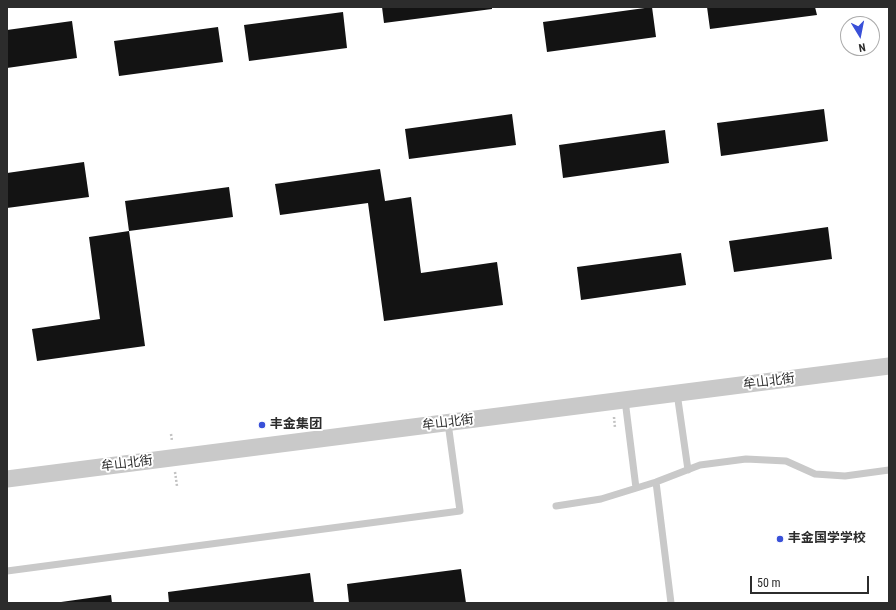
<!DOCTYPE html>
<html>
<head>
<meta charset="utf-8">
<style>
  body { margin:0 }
  #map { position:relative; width:896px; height:610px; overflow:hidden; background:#fff; font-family:"Roboto Condensed",sans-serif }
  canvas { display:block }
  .frame { position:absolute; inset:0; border:8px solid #2c2c2c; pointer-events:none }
  .north { position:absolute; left:840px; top:16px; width:40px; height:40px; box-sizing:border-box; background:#fff; border:1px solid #ababab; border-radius:50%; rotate:170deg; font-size:11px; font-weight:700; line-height:16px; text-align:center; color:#2c2c2c }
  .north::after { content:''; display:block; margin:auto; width:14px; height:18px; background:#3950d8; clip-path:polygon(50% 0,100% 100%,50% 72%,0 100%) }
  .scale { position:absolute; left:750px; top:576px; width:119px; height:18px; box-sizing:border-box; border:2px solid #2c2c2c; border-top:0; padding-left:5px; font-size:12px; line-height:14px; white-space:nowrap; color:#2c2c2c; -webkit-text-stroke:3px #fff; paint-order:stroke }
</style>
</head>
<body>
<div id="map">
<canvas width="896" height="610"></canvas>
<div class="frame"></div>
<div class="north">N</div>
<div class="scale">50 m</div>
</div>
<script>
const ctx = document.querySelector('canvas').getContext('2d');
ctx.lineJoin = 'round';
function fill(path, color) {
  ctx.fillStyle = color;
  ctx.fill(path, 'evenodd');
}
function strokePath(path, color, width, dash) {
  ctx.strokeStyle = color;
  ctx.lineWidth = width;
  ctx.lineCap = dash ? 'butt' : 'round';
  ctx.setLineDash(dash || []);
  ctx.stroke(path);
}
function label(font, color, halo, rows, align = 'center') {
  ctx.font = font + ' "Roboto Condensed","Noto Sans SC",sans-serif';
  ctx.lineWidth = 4;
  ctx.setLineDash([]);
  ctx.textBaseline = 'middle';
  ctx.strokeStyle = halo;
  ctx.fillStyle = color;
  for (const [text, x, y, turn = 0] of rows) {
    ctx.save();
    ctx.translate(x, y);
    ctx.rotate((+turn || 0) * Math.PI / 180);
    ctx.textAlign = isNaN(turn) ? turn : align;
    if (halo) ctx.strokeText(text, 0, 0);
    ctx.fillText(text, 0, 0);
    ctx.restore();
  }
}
fill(new Path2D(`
  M382 7H492V9L384 23Z
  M652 7 656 37 547 52 543 22Z
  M707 7H815L817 15 710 29Z
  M343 12 347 48 249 61 244 25Z
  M72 21 77 58 7 68V30Z
  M218 27 223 62 119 76 114 41Z
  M824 109 828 141 721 156 717 123Z
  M512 114 516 145 409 159 405 129Z
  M665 130 669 163 563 178 559 145Z
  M84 162 89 197 7 208V173Z
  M380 169 385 201 411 197 421 273 497 262 503 305 384 321 368 203 280 215 275 184Z
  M229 187 233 217 129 231 125 201Z
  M828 227 832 259 734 272 729 241Z
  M129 231 145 346 37 361 32 329 100 319 89 237Z
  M681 253 686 285 581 300 577 267Z
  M461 569 466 603H349L347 584Z
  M310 573 314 603H169L168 592Z
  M111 595 112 603H62L61 602Z`), '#131313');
strokePath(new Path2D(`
  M614 417 615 428
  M171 434 172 441
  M175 472 177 486`), '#c3c3c3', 2.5, [2, 2]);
strokePath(new Path2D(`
  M677 393 688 470
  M625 400 636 488
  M656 482 671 603
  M556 506 601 499 656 482 700 465 746 459 786 461 815 474 845 476 889 470
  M7 571 460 511 448 423`), '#c9c9c9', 7);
strokePath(new Path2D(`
  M7 479 889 366`), '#c9c9c9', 17);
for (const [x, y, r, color] of [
  [262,425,4,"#3950d8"],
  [780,539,4,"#3950d8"]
]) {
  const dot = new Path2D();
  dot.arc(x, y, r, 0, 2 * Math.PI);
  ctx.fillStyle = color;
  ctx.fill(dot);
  strokePath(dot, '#fff', 1.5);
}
label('13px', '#2c2c2c', '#fff', [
  ["牟山北街",769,382,-7],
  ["牟山北街",448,423,-7],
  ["牟山北街",127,464,-7]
]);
label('bold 13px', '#2c2c2c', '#fff', [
  ["丰金集团",270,425],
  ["丰金国学学校",788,539]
], 'left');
</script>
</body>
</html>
